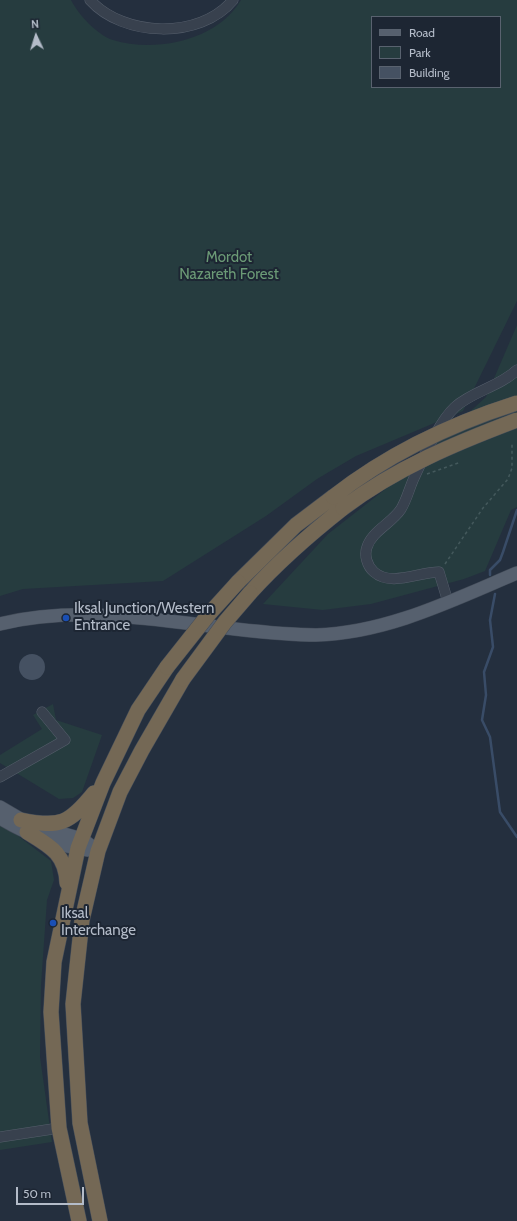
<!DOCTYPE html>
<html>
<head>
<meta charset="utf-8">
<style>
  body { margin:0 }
  #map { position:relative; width:517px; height:1221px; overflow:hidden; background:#242f3e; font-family:Cabin,sans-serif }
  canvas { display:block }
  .legend { position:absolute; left:371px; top:16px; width:130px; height:72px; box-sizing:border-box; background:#1d2633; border:1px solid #59626f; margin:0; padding:5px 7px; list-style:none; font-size:12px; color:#b4bcc9 }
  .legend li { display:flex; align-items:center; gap:8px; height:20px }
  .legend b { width:20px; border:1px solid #59626f }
  .north { position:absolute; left:16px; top:16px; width:40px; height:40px; -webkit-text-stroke:3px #1d2633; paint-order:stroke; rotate:356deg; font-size:11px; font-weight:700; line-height:16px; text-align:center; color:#b4bcc9 }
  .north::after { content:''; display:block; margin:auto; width:14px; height:18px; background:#b4bcc9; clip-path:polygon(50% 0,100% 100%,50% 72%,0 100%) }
  .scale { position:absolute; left:16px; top:1187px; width:68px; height:18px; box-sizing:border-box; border:2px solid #b4bcc9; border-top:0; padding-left:5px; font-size:12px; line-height:14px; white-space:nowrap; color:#b4bcc9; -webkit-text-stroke:3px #1d2633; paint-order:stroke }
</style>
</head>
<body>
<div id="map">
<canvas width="517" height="1221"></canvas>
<ul class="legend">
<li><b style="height:5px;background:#56606e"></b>Road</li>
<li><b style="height:11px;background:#263c3f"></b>Park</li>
<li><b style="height:11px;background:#455162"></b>Building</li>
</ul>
<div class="north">N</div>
<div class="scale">50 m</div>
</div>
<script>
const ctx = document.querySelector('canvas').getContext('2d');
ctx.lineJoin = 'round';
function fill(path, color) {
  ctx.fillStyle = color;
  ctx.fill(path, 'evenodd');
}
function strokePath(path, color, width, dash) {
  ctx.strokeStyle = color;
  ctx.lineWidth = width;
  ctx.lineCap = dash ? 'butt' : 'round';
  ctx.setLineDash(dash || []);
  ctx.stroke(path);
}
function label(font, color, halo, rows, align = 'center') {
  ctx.font = font + ' Cabin,sans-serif';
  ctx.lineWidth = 4;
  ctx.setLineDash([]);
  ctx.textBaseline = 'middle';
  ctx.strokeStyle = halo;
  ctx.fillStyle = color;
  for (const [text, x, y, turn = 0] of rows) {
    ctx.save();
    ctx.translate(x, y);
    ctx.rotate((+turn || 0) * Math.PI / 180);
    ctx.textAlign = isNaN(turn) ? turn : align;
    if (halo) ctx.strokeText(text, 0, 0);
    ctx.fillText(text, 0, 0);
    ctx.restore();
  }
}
fill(new Path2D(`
  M0 0H71C78 14 97 35 113 40 155 53 217 41 241 0H517V301L463 411 356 456 317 479 266 516 163 581 23 589 0 596ZM372 17H500V87H372Z
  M517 325V507L511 510 485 571 464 579 371 604 323 610 263 604 328 534 383 491 486 397Z
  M53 704 56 720 102 735 82 792 73 798 59 799 0 763V755L42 729 33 715Z
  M0 822 51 861 54 880 47 900 41 985 40 1057 52 1142 0 1150Z`), '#263c3f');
strokePath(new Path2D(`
  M490 575V570L500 560 503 552 517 510
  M495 594 490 620 493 647 484 672 486 695 482 720 490 737 500 812 517 837`), '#394c67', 2.5);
fill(new Path2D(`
  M19 667a13 13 0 1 1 26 0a13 13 0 1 1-26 0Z`), '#455162');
const minor = new Path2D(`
  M90 0C123 37 200 40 233 0
  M448 602 439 572C419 572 391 587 374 572 367 566 364 555 367 547 372 531 392 523 401 509 407 499 409 489 414 478 424 457 438 423 455 407 473 391 499 387 517 370
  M0 777 65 740 42 712
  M0 1137 59 1128`);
const major = new Path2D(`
  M0 624C77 605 158 620 235 629 262 632 289 635 316 635 387 633 453 600 517 573
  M0 807 29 824 82 839 98 851
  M0 818C26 834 58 846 88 850`);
const highway = new Path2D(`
  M238 582 296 525 333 497
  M250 593C278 562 310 534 343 508
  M21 820C60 828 69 824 94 793
  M27 832C50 846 66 854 67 883
  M79 1221 59 1128 51 1012 54 962 78 848 103 783 138 710 167 667
  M100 1221 80 1123 73 1004 82 920 98 851 120 792 142 750 183 679`);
strokePath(minor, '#565f6c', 11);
strokePath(major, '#414a57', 14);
strokePath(highway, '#434c59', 16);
strokePath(new Path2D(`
  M427 474 461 462
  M445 564 483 508 508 479 512 468V444`), '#44595c', 1.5, [3, 3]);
strokePath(minor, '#38414e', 10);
strokePath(major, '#56606e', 13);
strokePath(highway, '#746855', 15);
const highwayBridge = new Path2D(`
  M333 497C388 454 451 424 517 403
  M343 508C396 468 456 443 517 420
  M167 667 209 614 238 582
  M183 679 225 622 250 593`);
strokePath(highwayBridge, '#434c59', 16, []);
strokePath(highwayBridge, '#746855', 15);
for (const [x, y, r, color] of [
  [66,618,4,"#1a4fb4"],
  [53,923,4,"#1a4fb4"]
]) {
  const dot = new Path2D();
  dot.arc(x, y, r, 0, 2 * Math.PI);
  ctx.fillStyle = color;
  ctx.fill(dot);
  strokePath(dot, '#1d2633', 1.5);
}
label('15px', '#6b9a76', '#1d2633', [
  ["Mordot",229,258],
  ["Nazareth Forest",229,275]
]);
label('15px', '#b4bcc9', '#1d2633', [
  ["Iksal Junction/Western",74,609],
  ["Entrance",74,626],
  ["Iksal",61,914],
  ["Interchange",61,931]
], 'left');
</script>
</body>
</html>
